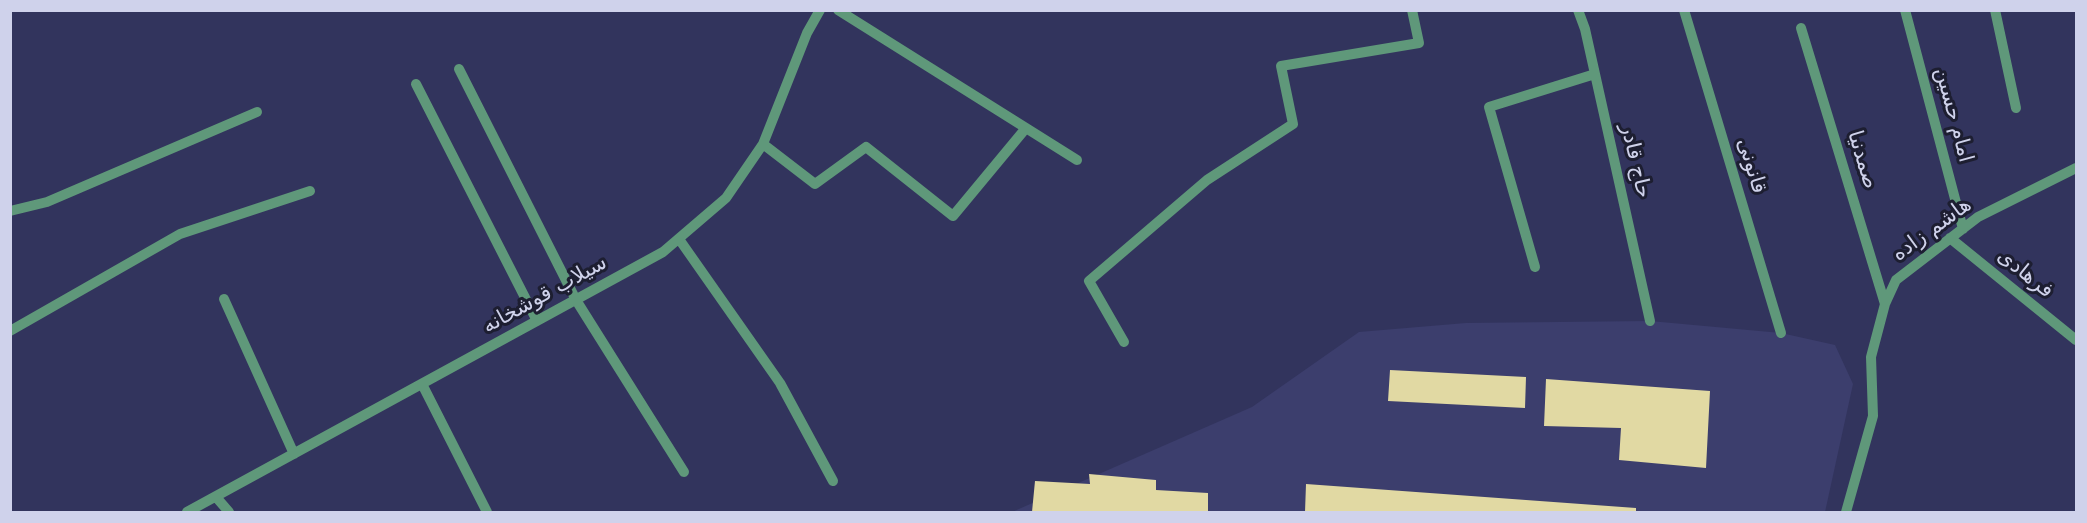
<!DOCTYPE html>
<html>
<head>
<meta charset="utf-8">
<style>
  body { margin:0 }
  #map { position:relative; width:2087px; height:523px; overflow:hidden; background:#32345d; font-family:"DejaVu Sans",sans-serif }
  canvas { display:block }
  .frame { position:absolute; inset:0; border:12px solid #cfd2eb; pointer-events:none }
</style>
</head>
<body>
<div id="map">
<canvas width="2087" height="523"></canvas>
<div class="frame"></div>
</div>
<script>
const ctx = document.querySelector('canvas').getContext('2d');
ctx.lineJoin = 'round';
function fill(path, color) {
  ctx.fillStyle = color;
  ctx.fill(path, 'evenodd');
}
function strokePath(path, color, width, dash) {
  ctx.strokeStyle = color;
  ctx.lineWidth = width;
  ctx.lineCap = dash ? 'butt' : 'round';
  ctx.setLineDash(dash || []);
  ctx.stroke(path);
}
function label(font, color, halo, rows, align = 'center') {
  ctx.font = font + ' "DejaVu Sans",Cairo,sans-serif';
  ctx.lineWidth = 6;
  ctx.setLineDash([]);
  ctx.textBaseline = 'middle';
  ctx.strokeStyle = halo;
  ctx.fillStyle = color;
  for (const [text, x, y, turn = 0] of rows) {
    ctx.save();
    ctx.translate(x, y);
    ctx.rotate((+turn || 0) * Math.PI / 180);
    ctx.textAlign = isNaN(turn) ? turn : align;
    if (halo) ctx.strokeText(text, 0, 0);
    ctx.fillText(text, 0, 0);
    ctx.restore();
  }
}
fill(new Path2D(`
  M1650 321 1781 333 1835 345 1853 384 1825 512H1012L1252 407 1359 332 1466 323Z`), '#3c3e6d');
fill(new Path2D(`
  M1390 370 1526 377 1525 408 1388 401Z
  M1546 379 1710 391 1706 468 1619 460 1621 428 1544 426Z
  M1089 474 1156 480V490L1208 493V512H1032L1035 481 1090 484Z
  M1306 484 1636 508V512H1305Z`), '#e1d9a3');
strokePath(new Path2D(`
  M838 10 1077 160
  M1578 10 1585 29 1650 321
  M1684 10 1781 333
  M1905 10 1963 229
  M1995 10 2016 108
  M1801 28 1885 304
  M459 69 576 300 684 472
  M416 84 537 321
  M763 144 815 184 866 147 953 216 1026 128
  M10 211 47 202 257 112
  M1950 238 2076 340
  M679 239 780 383 833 481
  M1535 267 1489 107 1595 74
  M224 299 294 454
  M10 331 180 234 310 191
  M1124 342 1089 281 1207 180 1293 124 1281 66 1419 43 1412 10
  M422 384 487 512
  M216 497 229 512
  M187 512 663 252 726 198 763 144 807 33 820 10
  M1846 512 1873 416 1871 357 1885 304 1896 280 1978 217 2076 168`), '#5f987a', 10);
label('21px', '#cfd2eb', '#1d1e31', [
  ["امام حسین",1953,115,75],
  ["صمدنیا",1862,160,73],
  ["حاج قادر",1635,161,77],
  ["قانونی",1751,166,73],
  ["هاشم زاده",1932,230,-36],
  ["فرهادی",2025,274,39],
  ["سیلاب قوشخانه",545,295,-29]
]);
</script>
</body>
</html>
